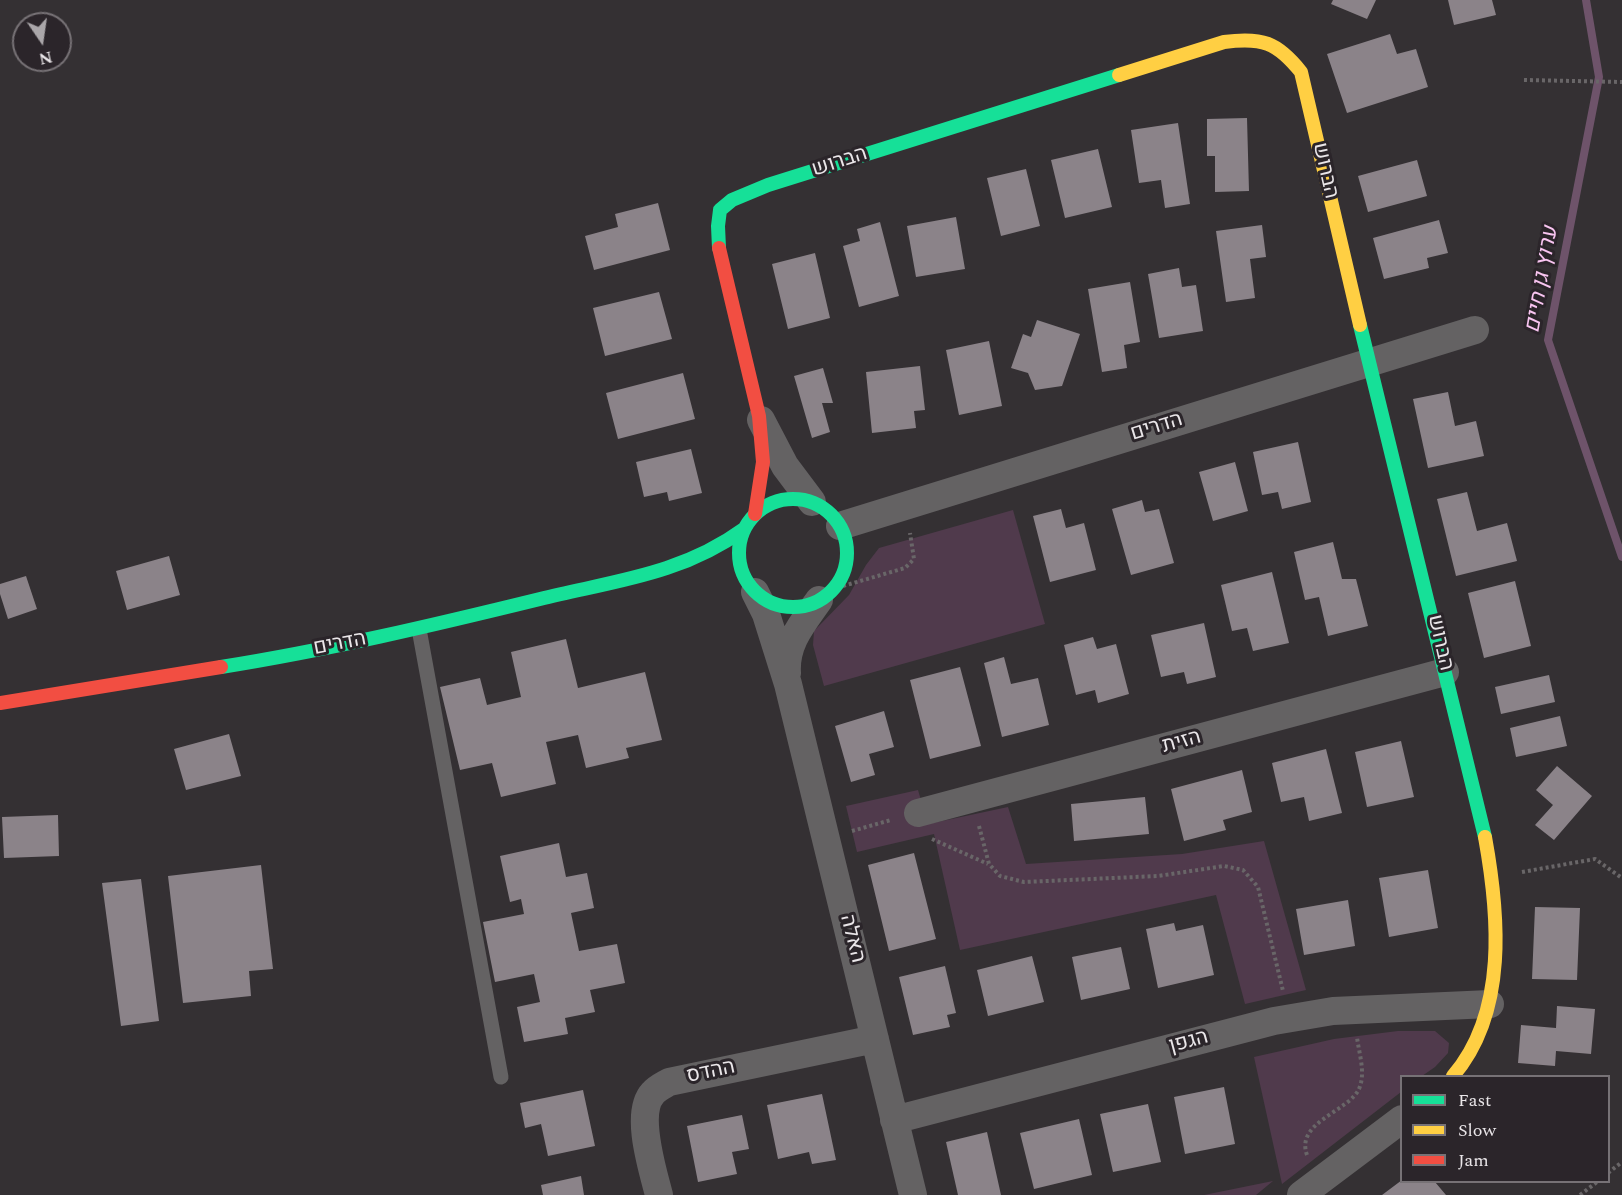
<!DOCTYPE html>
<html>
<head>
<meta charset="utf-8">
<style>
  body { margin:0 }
  #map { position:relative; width:1622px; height:1195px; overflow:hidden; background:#343033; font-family:Spectral,serif }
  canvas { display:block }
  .legend { position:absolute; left:1400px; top:1075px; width:210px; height:108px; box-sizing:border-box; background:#2b252a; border:2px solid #777276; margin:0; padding:8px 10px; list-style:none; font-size:18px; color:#eae6e9 }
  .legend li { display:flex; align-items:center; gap:12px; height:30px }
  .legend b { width:30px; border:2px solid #777276 }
  .north { position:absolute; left:12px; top:12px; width:60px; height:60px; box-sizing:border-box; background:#2b252a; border:2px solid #777276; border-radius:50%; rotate:167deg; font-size:16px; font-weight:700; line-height:24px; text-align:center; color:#eae6e9 }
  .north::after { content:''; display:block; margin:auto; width:21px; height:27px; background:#aaa6a9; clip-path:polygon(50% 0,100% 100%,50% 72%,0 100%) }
</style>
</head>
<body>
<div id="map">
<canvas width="1622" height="1195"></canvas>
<ul class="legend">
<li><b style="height:8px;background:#16e098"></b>Fast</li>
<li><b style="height:8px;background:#ffcf43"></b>Slow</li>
<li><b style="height:8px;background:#f24e42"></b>Jam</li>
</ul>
<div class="north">N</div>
</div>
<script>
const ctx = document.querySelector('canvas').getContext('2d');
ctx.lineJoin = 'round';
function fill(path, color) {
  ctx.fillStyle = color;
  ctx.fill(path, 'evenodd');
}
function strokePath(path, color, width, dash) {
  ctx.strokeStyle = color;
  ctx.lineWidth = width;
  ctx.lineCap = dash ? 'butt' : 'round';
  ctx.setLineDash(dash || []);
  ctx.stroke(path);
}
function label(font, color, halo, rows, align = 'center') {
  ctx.font = font + ' Spectral,Heebo,serif';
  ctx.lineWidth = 6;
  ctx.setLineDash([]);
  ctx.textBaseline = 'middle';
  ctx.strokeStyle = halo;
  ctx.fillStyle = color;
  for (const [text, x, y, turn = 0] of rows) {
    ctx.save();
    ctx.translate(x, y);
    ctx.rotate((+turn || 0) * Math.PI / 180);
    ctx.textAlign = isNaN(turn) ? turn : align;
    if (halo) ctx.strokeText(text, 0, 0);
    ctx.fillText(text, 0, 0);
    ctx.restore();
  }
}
fill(new Path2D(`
  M1013 510 1045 624 824 686 813 645 814 631 849 595 866 565 879 548Z
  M918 790 928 824 1008 807 1026 864 1182 854 1264 841 1306 990 1245 1004 1216 895 960 950 934 834 857 852 846 806Z
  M1398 1031H1435L1449 1043 1448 1053 1435 1067 1422 1076H1402L1401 1092 1282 1184 1254 1057 1334 1039Z
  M1273 1181 1256 1195H1204Z`), '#503a4c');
strokePath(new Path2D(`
  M1586 0 1599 77 1548 340 1622 557`), '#6e536a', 8);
fill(new Path2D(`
  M1333 0H1376L1367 19 1331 4Z
  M1448 0H1492L1496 15 1454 25Z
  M1390 34 1397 54 1416 49 1428 87 1347 113 1327 54Z
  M1247 118 1249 191 1215 192V156H1207V119Z
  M1178 123 1190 204 1165 208 1161 180 1139 183 1131 130Z
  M1098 149 1112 207 1065 218 1051 160Z
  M1417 160 1427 196 1368 212 1358 176Z
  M1026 169 1040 226 1001 236 987 178Z
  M658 203 670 250 594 270 585 236 618 227 615 214Z
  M956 217 965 269 916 277 907 226Z
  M1439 220 1448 253 1427 258 1429 268 1384 279 1373 238Z
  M880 222 899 296 859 307 843 246 860 241 857 229Z
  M1262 225 1266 257 1250 259 1255 298 1226 302 1216 231Z
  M815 253 830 318 788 329 772 264Z
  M1179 268 1182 287 1196 285 1203 331 1159 338 1148 274Z
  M1130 282 1140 342 1124 345 1127 368 1102 372 1088 289Z
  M659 292 672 339 605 356 593 308Z
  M1037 320 1080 334 1062 386 1035 390 1028 373 1011 368 1023 334 1031 337Z
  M989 341 1002 406 959 415 946 350Z
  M920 366 925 410 914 411 916 428 872 433 866 372Z
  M823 368 833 403H822L830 432 812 438 794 376Z
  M683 373 695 419 618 439 606 393Z
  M1448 392 1455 426 1476 421 1484 456 1428 468 1413 399Z
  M1298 442 1311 502 1282 509 1278 492 1262 495 1253 452Z
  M691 449 702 493 669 501 667 492 644 497 636 462Z
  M1235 462 1248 511 1213 521 1199 472Z
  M1467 492 1477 531 1507 523 1517 561 1456 576 1437 499Z
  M1142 500 1145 512 1159 509 1174 563 1131 575 1112 509Z
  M1061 509 1066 528 1084 523 1096 570 1050 582 1033 516Z
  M1333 542 1342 579H1356L1368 626 1328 636 1319 597 1305 600 1294 552Z
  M169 556 180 595 127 610 116 571Z
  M1272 572 1289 643 1253 651 1247 628 1232 631 1221 585Z
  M26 576 37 609 8 619 0 594V584Z
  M1515 581 1531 646 1484 658 1468 593Z
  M1204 623 1216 677 1187 684 1184 672 1161 677 1151 635Z
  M1093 637 1097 649 1116 644 1129 694 1098 703 1095 690 1076 695 1064 645Z
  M566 639 578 688 645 672 662 740 626 748 629 758 586 768 578 735 546 742 556 784 501 797 492 763 460 770 440 687 480 678 487 705 521 697 511 652Z
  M1004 657 1011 684 1038 678 1049 725 1002 737 984 663Z
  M960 667 981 746 930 759 910 680Z
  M1549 675 1555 702 1501 714 1495 687Z
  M884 711 894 747 869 754 875 775 851 782 835 726Z
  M1560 716 1567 746 1516 757 1510 728Z
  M229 734 241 776 186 790 174 749Z
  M1401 741 1414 797 1367 807 1355 752Z
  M1326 749 1342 813 1309 821 1304 797 1281 802 1272 763Z
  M1557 766 1592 796 1554 840 1535 825 1553 805 1536 790Z
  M1242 770 1252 812 1223 820 1226 830 1184 841 1171 789Z
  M1145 797 1149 834 1074 841 1071 804Z
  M58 815 59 856 4 858 2 817Z
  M559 843 566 877 587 873 594 908 571 913 579 951 617 944 625 983 590 990 595 1012 565 1018 568 1034 524 1042 517 1007 540 1002 534 974 495 982 483 922 524 914 521 899 510 902 500 856Z
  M914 853 936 939 889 951 868 865Z
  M261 865 273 969 249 971 251 996 183 1003 168 876Z
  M1428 870 1438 928 1389 937 1379 878Z
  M141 879 159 1021 121 1026 102 883Z
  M1348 900 1355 946 1304 955 1296 909Z
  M1535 907 1580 908 1577 980 1532 979Z
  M1174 923 1176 931 1203 925 1214 975 1158 988 1146 929Z
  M1121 947 1130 989 1081 1000 1072 957Z
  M1032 956 1044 1002 988 1016 977 970Z
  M945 966 956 1013 947 1015 950 1027 913 1035 899 977Z
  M1557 1006 1595 1009 1591 1054 1556 1051 1555 1066 1518 1063 1521 1025 1556 1028Z
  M1224 1087 1235 1144 1185 1154 1174 1097Z
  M583 1090 595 1146 548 1156 541 1124 525 1128 520 1103Z
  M822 1094 836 1160 812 1164 809 1152 778 1159 767 1105Z
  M1148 1104 1161 1162 1113 1172 1100 1114Z
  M742 1115 749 1149 732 1152 737 1174 698 1182 687 1126Z
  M1079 1119 1092 1175 1034 1189 1020 1133Z
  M987 1132 1001 1195H958L946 1142Z
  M581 1176 584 1195H543L541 1185Z
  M1402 1180 1435 1182 1446 1195H1382Z`), '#8b8389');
strokePath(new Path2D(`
  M1524 80 1622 82
  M843 586 905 568 914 559 910 533
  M979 826 989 864 1000 876 1024 882 1158 876 1224 866 1243 870 1258 887 1283 991
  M852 831 891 820
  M932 839 988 864
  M1522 872 1595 859 1622 878
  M1307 1155C1295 1122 1348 1112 1359 1089 1366 1073 1359 1054 1357 1037
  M1608 1173 1622 1162
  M1580 1195 1597 1182`), '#696668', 4, [3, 3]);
strokePath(new Path2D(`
  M419 629 501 1077`), '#646263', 15);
strokePath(new Path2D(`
  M761 420 785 466 812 502
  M840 526 1475 330
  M755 592 766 614 788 684 913 1195
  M787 673C785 643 803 623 819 600
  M918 813 1445 672
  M894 1120 1274 1021 1333 1011 1490 1004
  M659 1195C653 1171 634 1113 653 1093 657 1088 664 1085 669 1082L875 1039
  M1301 1195 1402 1119`), '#646263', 28);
strokePath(new Path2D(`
  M719 248 718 226 720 210 732 200 768 185 1119 75
  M1360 325 1485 837
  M739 553a54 54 0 1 1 108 0a54 54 0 1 1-108 0Z
  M221 667C328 650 434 625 540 599 613 581 681 575 744 529`), '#16e098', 14);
strokePath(new Path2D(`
  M1119 75 1224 42C1262 37 1277 42 1301 72L1360 325
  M1453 1076C1508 1012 1499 914 1485 837`), '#ffcf43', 14);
strokePath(new Path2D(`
  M719 248 759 416 763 462 755 514
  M0 703 221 667`), '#f24e42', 14);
label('21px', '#eae6e9', '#2b252a', [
  ["הברוש",840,163,-18],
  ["הברוש",1324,171,77],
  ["הדרים",1157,428,-17],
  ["הברוש",1439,643,77],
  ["הדרים",340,645,-11],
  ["הזית",1182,743,-15],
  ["האלה",851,939,76],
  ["הגפן",1189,1043,-15],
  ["ההדס",711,1073,-12]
]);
label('italic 22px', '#f9c5f1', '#2b252a', [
  ["ערוץ גן חיים",1543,280,-80]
]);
</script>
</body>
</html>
